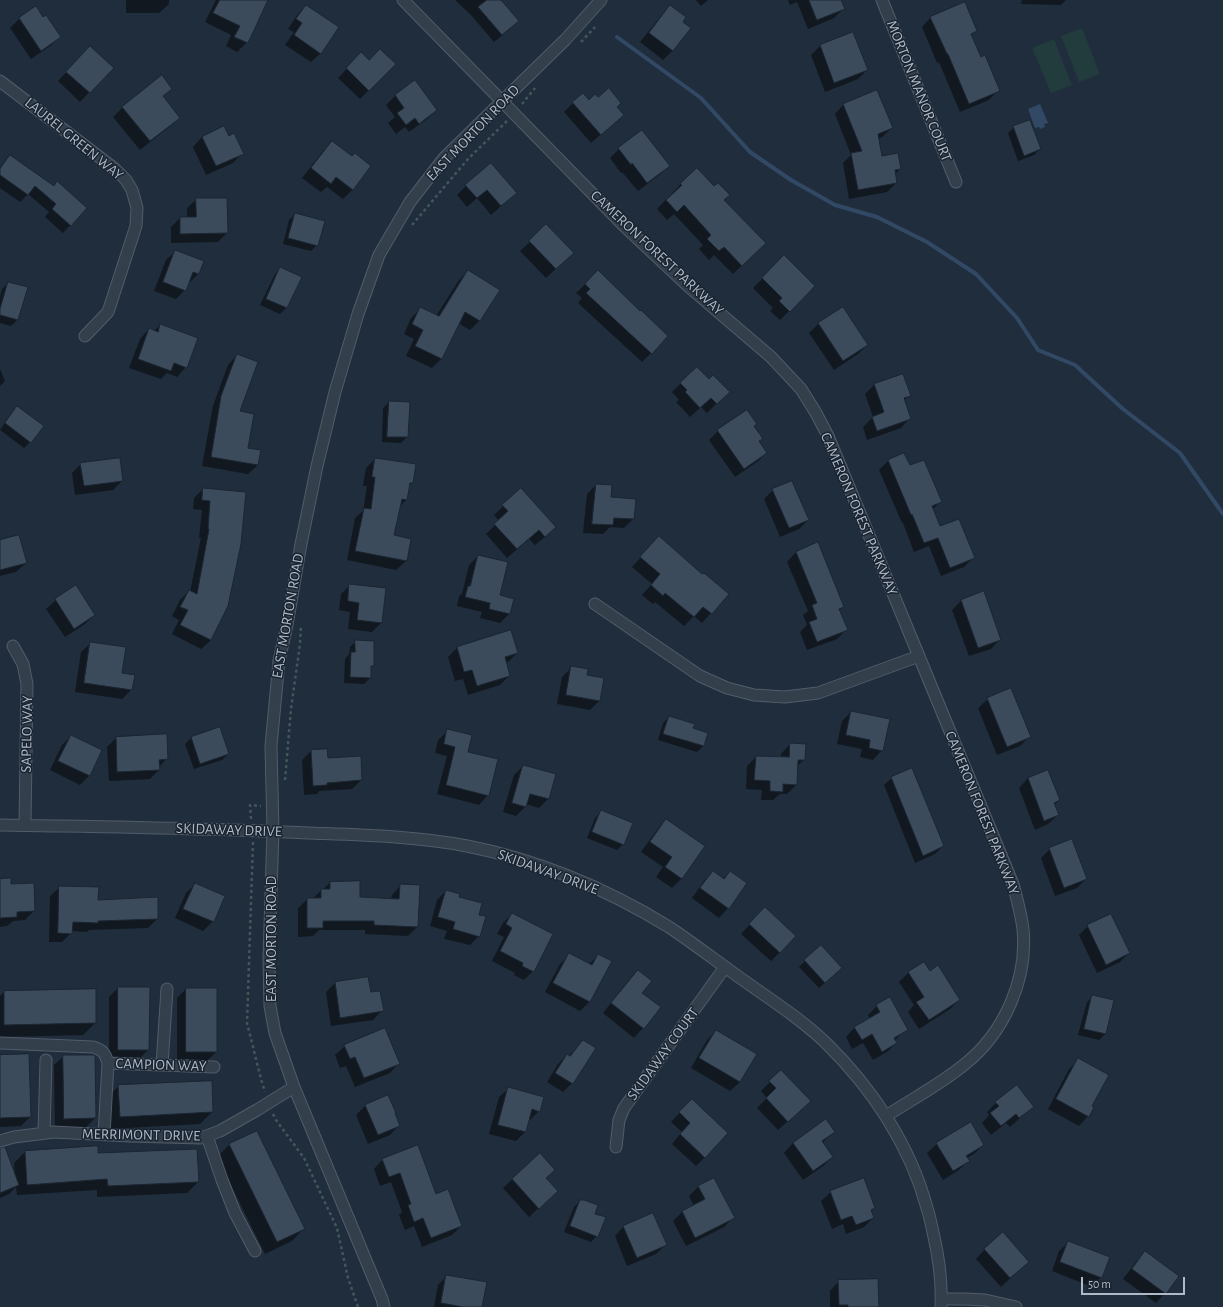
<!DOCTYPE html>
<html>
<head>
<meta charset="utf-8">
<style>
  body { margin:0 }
  #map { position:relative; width:1223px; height:1307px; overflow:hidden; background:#202d3c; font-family:"Alegreya Sans",sans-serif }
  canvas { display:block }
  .scale { position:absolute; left:1081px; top:1277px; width:104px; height:18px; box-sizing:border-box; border:2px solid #afb9c8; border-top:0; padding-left:5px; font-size:12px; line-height:14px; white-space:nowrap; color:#afb9c8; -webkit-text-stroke:3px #192430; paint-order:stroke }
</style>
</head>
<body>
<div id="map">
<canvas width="1223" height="1307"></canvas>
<div class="scale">50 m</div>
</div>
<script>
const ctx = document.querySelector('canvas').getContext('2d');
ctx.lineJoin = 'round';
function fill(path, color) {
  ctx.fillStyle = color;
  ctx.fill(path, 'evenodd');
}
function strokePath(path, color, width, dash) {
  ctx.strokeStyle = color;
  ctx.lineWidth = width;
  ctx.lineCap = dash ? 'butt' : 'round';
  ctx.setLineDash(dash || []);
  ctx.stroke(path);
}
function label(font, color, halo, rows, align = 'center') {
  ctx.font = font + ' "Alegreya Sans",sans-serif';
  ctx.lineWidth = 3;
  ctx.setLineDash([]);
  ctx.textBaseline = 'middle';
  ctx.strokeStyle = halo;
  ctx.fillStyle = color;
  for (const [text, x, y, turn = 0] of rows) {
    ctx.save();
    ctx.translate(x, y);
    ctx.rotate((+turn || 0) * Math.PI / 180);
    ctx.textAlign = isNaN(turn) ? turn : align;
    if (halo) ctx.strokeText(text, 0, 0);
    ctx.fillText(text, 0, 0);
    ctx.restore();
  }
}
fill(new Path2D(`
  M1082 28 1100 74 1079 82 1061 36Z
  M1054 39 1072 85 1051 93 1032 48Z`), '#223b3d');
fill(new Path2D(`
  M1040 104 1048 123 1044 124 1045 127 1040 129 1039 127 1035 128 1028 109Z`), '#324965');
fill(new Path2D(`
  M126 0H169V4L159 13H126Z
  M216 0H267L247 42 237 52 226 46 231 35 205 22Z
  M455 0H500L510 29 494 42 471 15Z
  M696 0H708L701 6Z
  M788 0H840L843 9 834 18 808 29 797 2 790 5Z
  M1022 0H1066L1061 5 1021 4Z
  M306 6 321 53 311 62 285 45 294 32 288 29 297 15Z
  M670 6 681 22 689 28 672 51 663 60 640 42 661 16Z
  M35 8 60 37 50 46 31 59 10 28 19 19Z
  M931 17 976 30 971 36 980 58 998 90 989 100 960 112 939 62 937 63 922 27Z
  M820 46 867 70 858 79 825 92 811 55Z
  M361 54 369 62 394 64 360 99 338 78Z
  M81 57 112 68 80 102 58 81Z
  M161 76 171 89 162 97 179 118 169 127 140 150 113 117 122 108Z
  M414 82 436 110 427 119 409 132 405 127 396 134 388 123 395 117 386 105 395 96Z
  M589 101 615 107 623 115 591 143 564 112 573 103Z
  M844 104 892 128 882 137 878 139 881 157 900 169 895 174 896 183 887 192 849 199 843 163 851 155 835 114Z
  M1014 127 1040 149 1034 155 1018 161 1008 133Z
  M642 131 668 166 659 175 638 191 622 172 621 173 610 158 619 149Z
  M202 137 228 138 242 153 233 163 206 175 193 147Z
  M332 142 352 157 370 166 352 190 343 199 327 187 321 192 302 178 323 151Z
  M11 156 53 187 86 208 63 233 45 217 49 212 28 194 20 202 0 188V168Z
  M681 184 714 188 723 200 765 243 733 274 714 255 709 260 699 249 703 245 674 214 667 220 657 209Z
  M466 186 516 193 491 215 477 198 467 207 457 195Z
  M197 199 227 233 218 242 171 243V227L180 218H187V208Z
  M295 214 317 245 311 251 283 244 289 220Z
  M530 242 563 262 546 278 520 251Z
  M176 251 203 262 198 274 189 283 185 290 176 299 154 291 166 260Z
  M784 257 814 286 780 320 770 311 773 308 753 288Z
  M281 268 300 277 286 308 280 314 260 305 275 274Z
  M468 271 498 290 479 321 470 330 458 323 441 359 432 368 406 356 414 339 404 334 411 318 421 308 436 316 459 280Z
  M598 272 651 353 642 362 578 303 582 298 576 293Z
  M8 283 26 288 17 320 11 326 0 323V297L2 289Z
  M842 308 867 345 858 354 834 370 809 333 818 324Z
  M160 325 186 367 177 377 167 373 161 379 129 368 140 339 149 329 154 331Z
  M237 355 239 412 247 449 258 465 248 474 202 466 213 406 228 365Z
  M0 369 5 381 0 386Z
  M902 375 909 395 904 401 910 418 901 428 867 440 863 427 873 417 865 394 874 385Z
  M709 381 728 392 707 413 701 407 690 417 676 402 679 400 672 392 681 383Z
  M389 402 407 437 401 443 382 442 383 408Z
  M17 408 30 442 24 448 0 430 11 414Z
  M753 427 761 439 758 442 766 453 757 462 735 477 709 440 718 431Z
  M904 454 909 467 941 501 932 510 939 528 973 558 964 567 941 576 929 546 914 552 903 523H902L879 470 888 461Z
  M375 459 412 483 408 486 406 500 399 507 393 536 410 539 406 561 396 570 347 560 355 518 363 511 367 486H363L366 468Z
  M81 464 122 481 113 490 75 495 72 473Z
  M596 485 633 519 624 528 610 527 603 534 583 533 587 494Z
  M203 489 245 493 211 640 201 649 172 634 179 620 172 616 180 600 189 591 190 592 201 538H199L202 510 193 509 194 498Z
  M521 489 546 536 535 545 529 539 507 558 486 534 499 521 494 515Z
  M773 490 808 520 799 529 780 537 764 499Z
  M659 537 702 576 728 594 702 623 694 616 684 626 655 602 653 604 642 595 652 584 632 567Z
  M0 541 26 563 16 572 0 576Z
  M796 552 843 606 839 611 846 630 837 639 807 650 800 632 807 625 803 615 808 611 787 562Z
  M478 556 499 596 509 614 500 623 480 618 482 612 457 606 459 596 462 594 469 565Z
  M350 585 382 622 372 632 348 629 350 612 339 610 341 594Z
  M56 600 94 615 85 624 65 637 46 609Z
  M962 600 1000 639 991 649 969 656 952 610Z
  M510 632 517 653 508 662 505 663 509 676 500 685 468 695 463 679 455 681 448 657 457 648Z
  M356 641 373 642V666L370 668V678L364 684 344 683 345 659 349 654 350 647Z
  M91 643 121 674 131 690 122 699 75 692 81 652Z
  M572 667 586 676 599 701 590 710 557 704 562 677Z
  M988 699 1029 737 1020 746 997 755 978 708Z
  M851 712 882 750 873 760 860 757 862 749 837 744 842 721Z
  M669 717 692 729 707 734 703 746 697 752 658 740 663 723Z
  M448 731 467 752 488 795 479 805 437 794 447 756 435 753 438 740Z
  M71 736 101 750 89 776 80 785 50 770 62 745Z
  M116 738 167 758 159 767V770L150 779 109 781 107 747Z
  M191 738 228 754 222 760 194 769 185 744Z
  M790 744 804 760 797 766 796 785 787 794H780L773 800H761L762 790 746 789 747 766 756 757 781 758V754Z
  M311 751 361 780 352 789 319 791 317 794 304 795 302 760Z
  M523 766 548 799 539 808 526 804 525 807 516 816 503 812 514 775Z
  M1048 771 1059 800 1054 805 1058 815 1048 824 1035 830 1019 788 1028 778Z
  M892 778 943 846 935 854 915 863 884 785Z
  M601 812 623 844 617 850 587 838 595 818Z
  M666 820 703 846 681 879 672 888 656 877 663 867 641 852 657 830Z
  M1050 849 1086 879 1077 888 1055 896 1041 858Z
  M713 872 722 879 730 872 746 883 728 908 719 918 692 898 704 881Z
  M0 880 10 885 33 884 34 911 25 920 13 921 7 926 0 927Z
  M331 882 359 898 391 900 392 895 401 885 417 927 408 936 365 934V930H319L313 936 298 937V908L308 899H312Z
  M195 884 213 921 203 931 175 918 186 893Z
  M60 887 97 901 157 919 148 928 89 930 87 932 72 931 71 933 62 942H49L50 896Z
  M446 891 458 898 479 936 470 945 444 939 447 931 430 926 437 900Z
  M512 914 533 971 524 980 514 975 515 973 492 961 504 937 497 934 503 923Z
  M756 918 780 952 771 961 741 934Z
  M1088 926 1129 953 1120 962 1097 973 1079 935Z
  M569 955 589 964 599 955 610 961 589 1002 580 1011 545 992 560 964Z
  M805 961 835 974 819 988 799 967Z
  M638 971 641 993 643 1028 634 1038 603 1013 629 980Z
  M909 972H929L959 1000 950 1009 919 1029 908 1012 914 1005 899 982Z
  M335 983 370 993 382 1010 373 1020 331 1026 326 992Z
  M118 988H149L148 1050 139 1059H109V997Z
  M186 989 216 1052 207 1061H177V998Z
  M4 992 95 1023 83 1035 0 1037V996Z
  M1093 996 1105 1034 1099 1040 1078 1035 1087 1002Z
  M877 1006 907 1029 895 1040 896 1043 887 1052 873 1060 863 1043 852 1049 846 1037 855 1027 870 1019 868 1015Z
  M716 1031 756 1054 740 1082 730 1091 691 1068 707 1040Z
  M583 1041 572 1083 563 1092 547 1082 558 1064 567 1055 569 1056Z
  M345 1046 399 1063 390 1073 355 1087 346 1066 340 1068 335 1055Z
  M0 1056 30 1117 21 1126 0 1127Z
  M64 1056 95 1118 86 1127 55 1128 54 1065Z
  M1079 1060 1090 1106 1088 1116 1079 1126 1048 1109 1069 1069Z
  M781 1071 800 1110 778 1130 757 1108 767 1098 761 1091Z
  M119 1086 212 1112 200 1124 108 1129 106 1098Z
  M509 1088 539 1111 530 1120H528L525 1132 516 1141 489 1134 499 1097Z
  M388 1096 399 1125 390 1135 368 1144 356 1115 365 1106Z
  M692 1100 705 1157 696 1166 672 1144 682 1132 671 1122Z
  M996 1103 1032 1107 1010 1127 1006 1123 991 1135 982 1123 989 1115 987 1112Z
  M826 1120 834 1132 822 1143 832 1157 823 1166 803 1180 784 1153 793 1143Z
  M257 1132 304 1228 292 1241 265 1254 217 1157 229 1145Z
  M937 1144 983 1145 974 1154 967 1158 968 1161 959 1170 943 1180 927 1153Z
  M25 1152 97 1154 198 1182 187 1193 97 1197V1190L17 1195 16 1187 9 1194 0 1198V1157L15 1176 14 1163Z
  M540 1154 545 1179 547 1200 529 1217 503 1188Z
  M383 1159 436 1195 461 1226 452 1235 422 1247 414 1226 405 1230 399 1215 402 1212 391 1182 380 1186 374 1169Z
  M699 1186 733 1218 724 1227 686 1246 673 1221 682 1212 694 1206 689 1196Z
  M831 1192 874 1208 870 1211 873 1218 864 1227 846 1234 843 1224 832 1229 821 1201Z
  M580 1201 594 1214 597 1236 591 1242 564 1232 574 1207Z
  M624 1226 665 1245 656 1254 627 1266 615 1236Z
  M1069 1242 1101 1277 1092 1287 1052 1271 1059 1251Z
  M985 1249 1018 1271 1001 1287 976 1259Z
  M1145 1253 1165 1293 1156 1303 1123 1279 1136 1262Z
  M447 1276 481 1307H434L438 1285Z
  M839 1281 878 1307H830V1291Z`), '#0007');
strokePath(new Path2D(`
  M617 37 701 98 750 152 791 180 835 205 877 217 927 242 976 274 1017 318 1038 350 1075 365 1123 409 1180 453 1223 514`), '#324965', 4);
const building = new Path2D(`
  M220 0H268L248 43 234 37 240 26 213 13Z
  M487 0H501L519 21 502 35 478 7Z
  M809 0H841L845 9 817 20Z
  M965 2 977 31 971 34 981 57 985 55 1000 91 969 104 948 54H947L930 17Z
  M306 5 339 27 321 54 294 35 302 23 296 19Z
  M670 5 686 17 683 22 691 28 673 51 649 33Z
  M36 6 43 17 46 15 61 37 41 51 19 18Z
  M853 32 868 70 834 83 820 45Z
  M90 46 114 68 90 93 66 72Z
  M380 49 396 64 369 91 346 68 361 52 369 60Z
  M162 75 172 89 163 96 180 118 150 141 122 107Z
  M415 80 437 110 419 124 415 118 406 125 397 113 404 108 395 95Z
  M609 88 621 103 617 107 624 115 601 135 572 102 583 93 589 100 595 94 598 97Z
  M877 90 893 128 878 134 882 156 898 153 901 169 895 170 897 183 858 190 851 153 862 151 843 104Z
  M1030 120 1041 149 1024 156 1013 126Z
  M224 126 229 136 234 133 244 154 216 166 202 137Z
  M642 130 670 166 647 183 632 163 631 165 618 148Z
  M332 141 352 156 355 153 371 166 353 190 336 177 331 184 311 168Z
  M10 155 54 186 57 181 87 208 71 226 52 209 56 204 35 186 28 195 0 175V169Z
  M491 163 517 193 501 206 487 190 477 198 465 185Z
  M697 168 714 186 718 183 730 195 724 200 766 243 742 266 724 247 719 251 707 239 711 235 684 205 677 212 666 200 682 185 680 184Z
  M196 198H227L228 233 180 234V217H196Z
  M295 213 325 221 318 246 288 238Z
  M546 224 574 253 556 269 529 241Z
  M175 250 204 261 199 274 193 272 186 291 163 282Z
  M784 255 815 286 790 312 779 301 782 298 762 278Z
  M280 267 302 277 287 308 266 299Z
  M468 270 500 290 480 321 465 312 442 359 415 346 423 330 412 324 420 307 439 316Z
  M598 270 640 311 641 310 668 336 652 354 586 293 590 289 585 284Z
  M8 282 28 287 18 320 0 315V309Z
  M843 307 868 345 843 361 818 323Z
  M160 324 198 338 187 368 174 363 171 371 138 359 149 328 158 332Z
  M237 354 258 362 240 411 254 414 248 448 261 450 258 465 211 457 221 396Z
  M697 367 709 379 713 375 730 392 717 404 711 398 700 408 685 392 687 390 680 383Z
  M903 374 911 396 904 398 911 419 877 431 872 417 884 412 874 384Z
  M389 401 410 402 408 437H387Z
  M17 406 44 426 31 443 5 423Z
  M747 410 757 424 754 426 763 439 759 441 767 453 744 469 717 430Z
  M904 453 910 465 924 460 942 502 932 506 940 526 959 519 975 558 950 568 938 538 924 543 912 514 911 515 888 460Z
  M120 458 123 481 84 486 80 463Z
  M375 458 416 464 413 483H410L407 500 402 499 394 535 411 539 407 561 355 551 364 508 371 509 375 477H372Z
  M792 481 809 520 789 528 772 489Z
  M596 484 612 485 611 497 636 499 634 519 614 518 613 525 592 524Z
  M203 488 246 492 241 544 228 606 211 640 180 625 188 610 180 607 189 590 197 594 209 529H208L210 501 202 500Z
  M521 488 556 527 545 537 539 530 517 549 494 524 508 511 502 505Z
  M19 535 27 563 0 570V540Z
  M659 536 702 574 704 573 729 594 712 614 703 607 694 617 665 593 663 596 651 585 660 574 640 557Z
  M818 542 844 607 839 609 848 630 817 642 809 622 817 619 812 605 817 603 796 552Z
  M478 555 508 562 500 595 514 599 510 614 489 609 490 603 465 597 468 586H470Z
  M349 584 386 588 382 623 357 620 359 603 348 601Z
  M76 585 95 615 74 629 55 599Z
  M984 591 1001 640 978 648 961 600Z
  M511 630 518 653 505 657 510 676 477 686 472 670 464 672 457 647Z
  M355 640 374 641V666H371V678L350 677 351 652H355Z
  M90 642 126 647 122 673 135 675 132 690 84 683Z
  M571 666 588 669 587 675 604 678 600 701 566 695Z
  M1011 688 1031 737 1007 747 987 698Z
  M851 711 890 719 883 751 869 748 870 740 846 735Z
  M669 716 695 724 693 728 708 733 704 746 663 734Z
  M220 727 229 754 200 764 191 737Z
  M447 729 472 735 468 752 498 759 489 796 446 785 455 747 444 744Z
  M167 734 168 759 159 760 160 770 117 772 116 737Z
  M71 735 102 750 90 776 58 761Z
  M790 743 806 744 805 760H798L797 785 783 784V792L770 791V781L754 780 756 756 789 757Z
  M327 749 328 758 361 756 362 780 327 783V785L313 786 311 750Z
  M523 765 556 774 549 799 530 794 526 807 512 803Z
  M912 768 944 846 923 856 891 777Z
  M1048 770 1060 800 1054 803 1059 815 1044 821 1028 778Z
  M601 810 633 823 624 845 592 832Z
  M666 819 705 846 682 879 665 867 672 857 650 842Z
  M1072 839 1087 879 1064 888 1049 848Z
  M713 871 724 879 730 871 747 883 729 909 700 888Z
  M11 878V884L34 883 35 911 17 912V917L0 918V879Z
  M360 881V897L399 899 400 884 420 885 418 927 374 925V921H323V928H307V898H321V889H330V882Z
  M195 883 225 896 214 922 183 909Z
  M59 886 99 887 98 900 158 897V919L98 921V923L73 922 72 934 58 933Z
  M446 890 460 894 459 897 482 903 479 915 486 916 480 937 453 929 455 922 438 917Z
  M765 907 796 936 780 953 749 924Z
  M512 913 553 934 534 972 522 966 523 963 500 951 512 928 506 924Z
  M1111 914 1130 953 1106 965 1087 925Z
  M821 945 842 968 825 983 804 960Z
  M569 953 592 965 598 954 612 961 590 1002 553 983Z
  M924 962 930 971 938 965 960 1000 929 1020 916 1002 924 997 908 972Z
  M638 970 652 981 642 993 661 1007 644 1029 611 1003Z
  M368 977 371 992 380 991 384 1011 340 1018 335 982Z
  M118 987H150L149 1050H118Z
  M186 988H217V1052H186Z
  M96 989V1023L4 1025V991Z
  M1092 995 1114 1000 1106 1034 1084 1029Z
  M890 997 908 1030 894 1038 897 1043 882 1052 872 1034 862 1040 854 1027 880 1012 876 1005Z
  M385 1028 400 1064 364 1078 355 1057 350 1059 344 1045Z
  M716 1030 757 1054 740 1082 699 1058Z
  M583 1040 596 1048 573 1084 555 1073 567 1054 570 1056Z
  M29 1054 31 1117 0 1118V1055Z
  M63 1055H95L96 1118 64 1119Z
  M1078 1058 1109 1075 1092 1106 1094 1107 1089 1117 1056 1099Z
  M781 1070 811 1101 788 1122 766 1098 776 1088 769 1081Z
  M212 1081 213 1112 120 1117 118 1085Z
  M1017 1085 1034 1107 1019 1118 1016 1114 1001 1126 990 1113 999 1106 995 1102Z
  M508 1087 544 1097 540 1112 532 1109 526 1132 498 1125Z
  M388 1095 396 1113H395L400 1126 378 1135 365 1105Z
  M692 1099 728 1133 705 1158 680 1134 690 1123 679 1112Z
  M826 1119 835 1132 822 1141 833 1157 813 1171 793 1143Z
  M971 1122 984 1145 966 1156 970 1161 953 1171 936 1143Z
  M257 1131 305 1229 277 1242 229 1144Z
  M418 1145 436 1194 448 1189 462 1226 431 1238 423 1218 414 1222 408 1205 411 1204 400 1173 389 1177 382 1159Z
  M98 1146V1153L197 1149 199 1182 108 1186 107 1179 27 1185 25 1151Z
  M5 1147 19 1185 0 1193V1148Z
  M540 1153 555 1170 546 1178 558 1191 539 1209 512 1179Z
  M714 1178 735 1218 695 1238 682 1211 705 1199 698 1186Z
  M864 1178 875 1208 871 1210 874 1218 856 1225 852 1216 841 1220 830 1191Z
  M580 1200H584L598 1205 595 1214 606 1217 598 1237 570 1226Z
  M653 1213 667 1245 637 1258 623 1226Z
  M1003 1232 1029 1262 1010 1278 984 1249Z
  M1068 1241 1110 1257 1102 1278 1060 1262Z
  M1145 1251 1179 1276 1166 1294 1132 1269Z
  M446 1275 487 1282 482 1307H463L441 1303Z
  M878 1279 879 1307H848V1305H839L838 1280Z`);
fill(building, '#3c4b5b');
strokePath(building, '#1b2633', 1);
const minor = new Path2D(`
  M403 0 623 225 688 286 771 357 801 389 816 413 828 436 1013 884C1017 899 1021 913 1023 929 1028 979 1004 1033 965 1064 941 1084 912 1099 886 1116
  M882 0 956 182
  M0 81 115 169 126 180 132 190 137 208 136 226 108 312 85 336
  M595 604 700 676 727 688 754 695 785 697 818 693 919 656
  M13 646 23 664 27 684 25 825
  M0 825C103 827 205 828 308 833 361 835 414 836 467 846 539 860 607 889 669 927 690 941 711 957 732 972 763 995 798 1016 826 1043 872 1088 910 1145 927 1208 930 1217 932 1227 934 1237 939 1259 942 1284 941 1307
  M0 1043 93 1047C103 1050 105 1053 108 1063L104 1135
  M108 1063 214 1067
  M162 1065 167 989
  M44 1133 46 1060
  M207 1136 222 1180 235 1213 255 1251
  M0 1141 14 1137 54 1132 130 1136 201 1138 220 1131 257 1110 294 1087
  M616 1147 619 1120 624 1108 725 967
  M941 1299H965L985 1300 1016 1307
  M384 1307 382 1299 294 1087 275 1033 270 1006 269 959 273 831 271 746 279 661 287 625 301 544 317 466 335 392 358 314 379 255 410 202 444 158 565 40 601 0`);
strokePath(minor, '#525c6a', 13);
strokePath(new Path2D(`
  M581 42 595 27
  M522 104 535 88
  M412 225 468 159 507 121
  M285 780 291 709 300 644 301 625
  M251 819 250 805 261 806
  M253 842 247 1023 261 1079 265 1092
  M273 1114 276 1120 304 1158 337 1228 348 1278 358 1307`), '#40585a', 2.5, [3, 3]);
strokePath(minor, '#343f4c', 11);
label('15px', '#afb9c8', '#192430', [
  ["MORTON MANOR COURT",919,91,68],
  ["EAST MORTON ROAD",473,133,-46],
  ["LAUREL GREEN WAY",74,139,39],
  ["CAMERON FOREST PARKWAY",657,253,43],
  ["CAMERON FOREST PARKWAY",859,514,67],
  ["EAST MORTON ROAD",288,616,-80],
  ["SAPELO WAY",27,734,-89],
  ["CAMERON FOREST PARKWAY",982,813,68],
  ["SKIDAWAY DRIVE",229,830,2],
  ["SKIDAWAY DRIVE",548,872,20],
  ["EAST MORTON ROAD",271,939,-90],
  ["SKIDAWAY COURT",663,1054,-54],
  ["CAMPION WAY",161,1065,2],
  ["MERRIMONT DRIVE",141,1135,1]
]);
</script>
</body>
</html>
